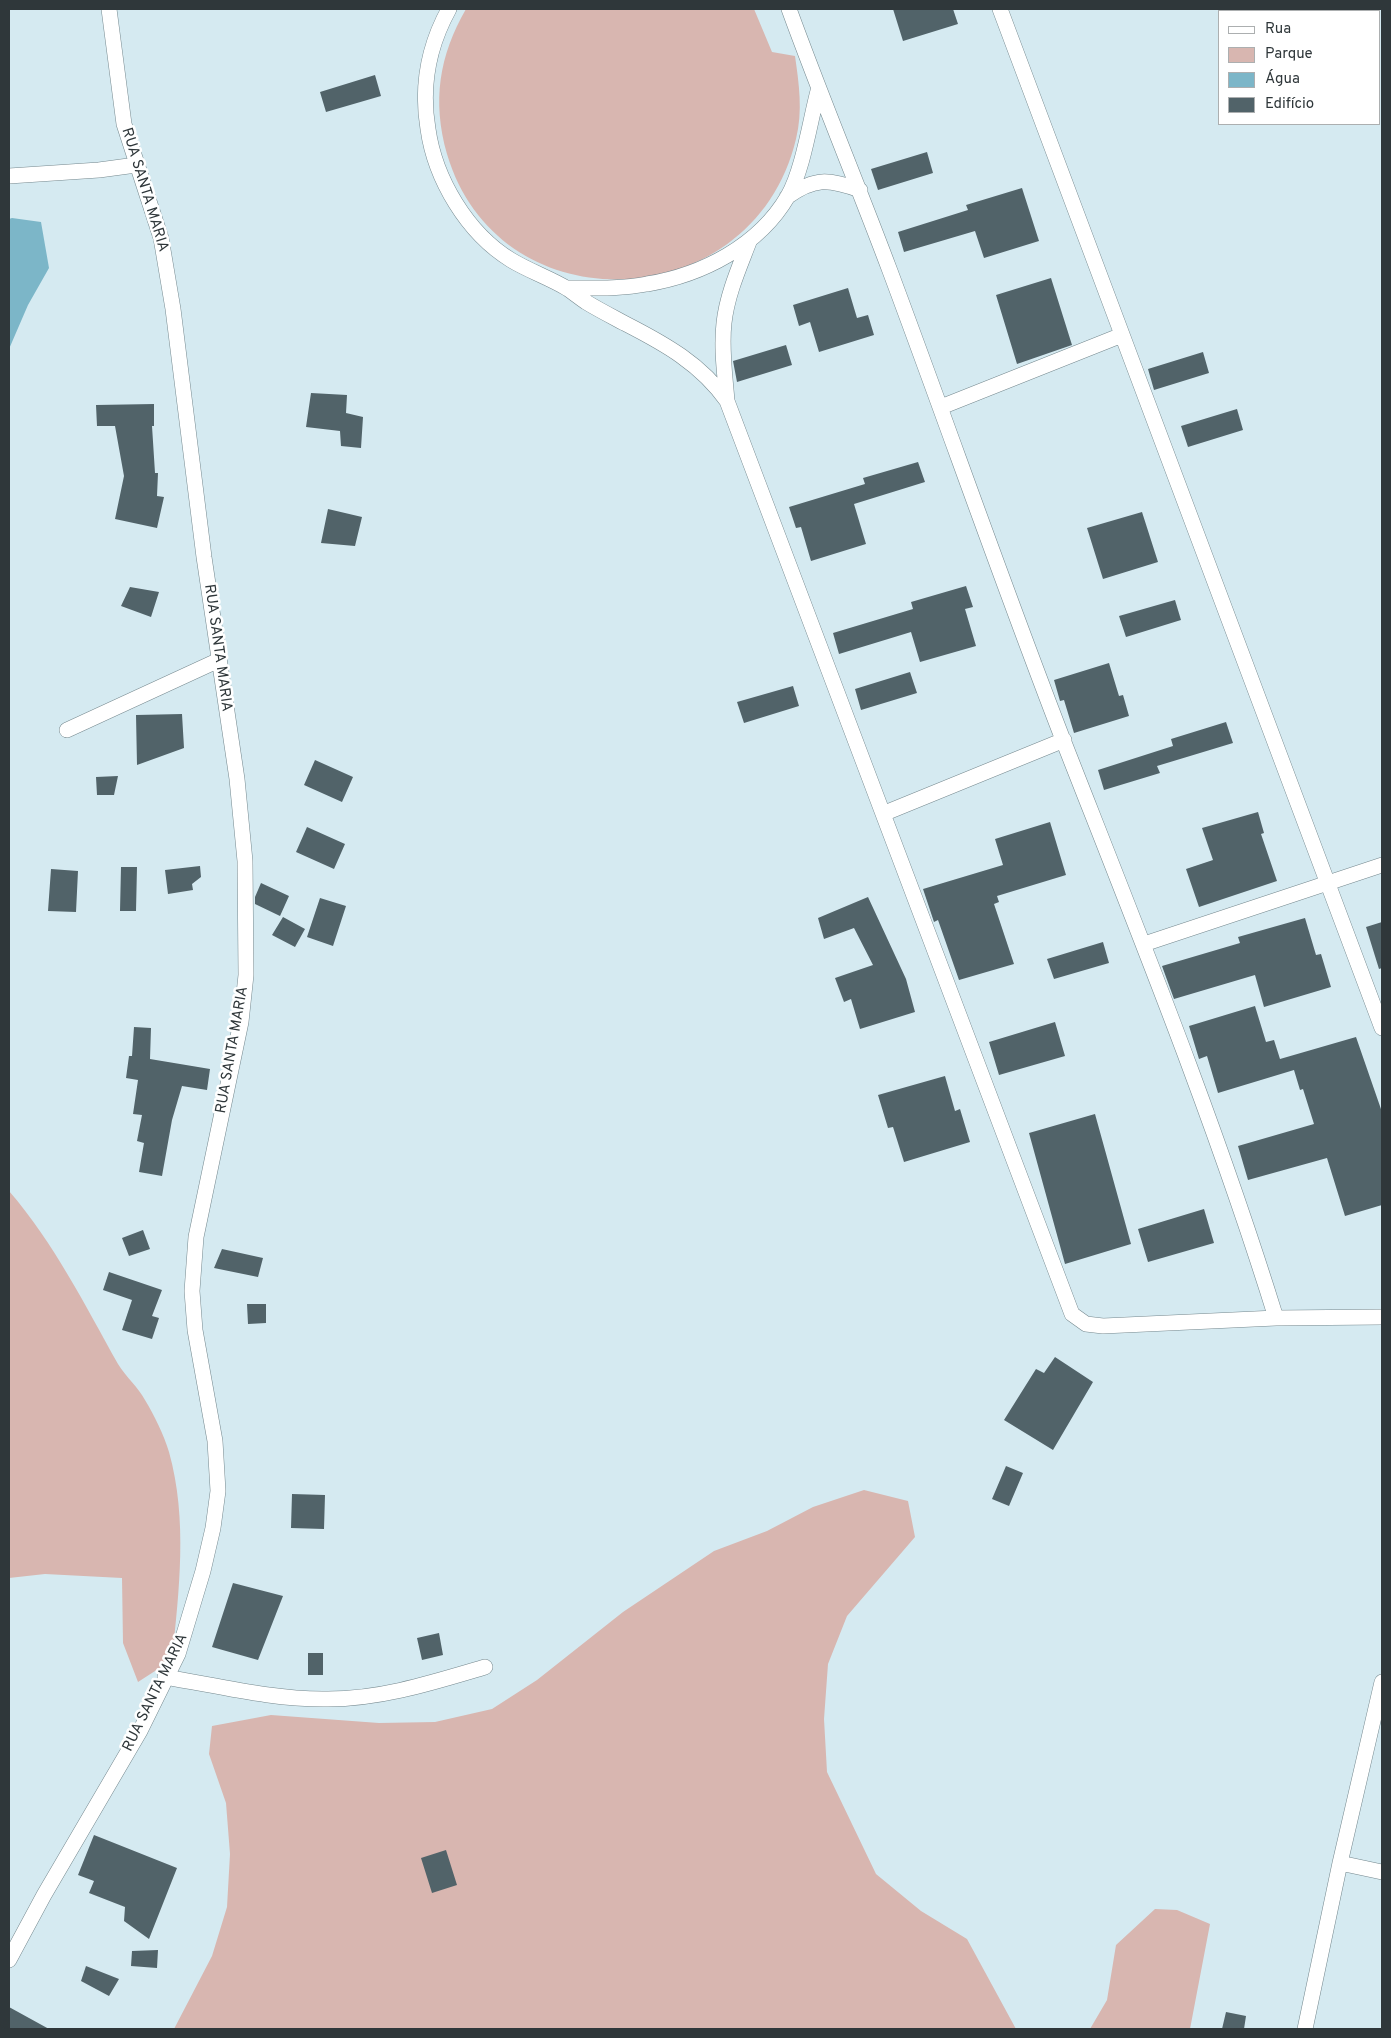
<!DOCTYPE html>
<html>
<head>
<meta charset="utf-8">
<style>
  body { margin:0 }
  #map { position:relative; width:1391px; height:2038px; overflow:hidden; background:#d5eaf1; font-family:Overpass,sans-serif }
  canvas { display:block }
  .frame { position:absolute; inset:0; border:10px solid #2f373a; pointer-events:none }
  .legend { position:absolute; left:1218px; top:10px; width:162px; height:115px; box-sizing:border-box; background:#fff; border:1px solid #acafb0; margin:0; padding:6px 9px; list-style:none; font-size:15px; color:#2f373a }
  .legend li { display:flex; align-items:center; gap:10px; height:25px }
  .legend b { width:25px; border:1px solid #acafb0 }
</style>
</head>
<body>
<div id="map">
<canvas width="1391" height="2038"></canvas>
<div class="frame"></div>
<ul class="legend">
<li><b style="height:6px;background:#fff"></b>Rua</li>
<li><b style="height:14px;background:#d8b6b0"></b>Parque</li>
<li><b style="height:14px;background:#7cb6c8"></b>Água</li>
<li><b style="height:14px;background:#516369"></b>Edifício</li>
</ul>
</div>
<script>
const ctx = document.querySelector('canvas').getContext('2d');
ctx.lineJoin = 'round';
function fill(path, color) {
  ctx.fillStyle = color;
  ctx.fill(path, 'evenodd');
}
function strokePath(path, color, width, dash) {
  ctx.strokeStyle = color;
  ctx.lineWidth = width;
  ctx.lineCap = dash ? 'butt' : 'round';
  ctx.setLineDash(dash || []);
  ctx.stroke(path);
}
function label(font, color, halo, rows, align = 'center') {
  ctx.font = font + ' Overpass,sans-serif';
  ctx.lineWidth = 5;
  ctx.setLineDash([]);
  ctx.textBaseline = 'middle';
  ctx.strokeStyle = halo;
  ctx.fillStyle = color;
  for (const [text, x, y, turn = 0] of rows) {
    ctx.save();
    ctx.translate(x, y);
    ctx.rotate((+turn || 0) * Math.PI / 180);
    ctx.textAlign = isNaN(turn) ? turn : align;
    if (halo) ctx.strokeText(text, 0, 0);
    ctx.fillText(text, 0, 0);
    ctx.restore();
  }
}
fill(new Path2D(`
  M466 9H754L772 52 795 56C799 84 803 111 796 139 754 317 499 330 447 154 432 101 439 56 466 9Z
  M9 1191C54 1243 85 1305 118 1364 126 1377 138 1387 145 1400 154 1415 164 1435 169 1452 188 1520 179 1591 172 1660L138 1682 123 1643 122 1578 45 1574 9 1578Z
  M864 1490 908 1501 915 1537 847 1616 828 1664 824 1719 827 1772 876 1874 921 1911 967 1939 1016 2029H174L212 1956 227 1907 230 1854 226 1803 209 1754 212 1726 271 1715 379 1723 435 1722 492 1709 537 1680 623 1612 714 1551 767 1531 813 1507Z
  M1155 1909 1177 1910 1210 1924 1190 2029H1090L1107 2000 1116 1945Z`), '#d8b6b0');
fill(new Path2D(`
  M12 218 41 222 49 268 28 305 9 349V219Z`), '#7cb6c8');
fill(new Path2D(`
  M893 9H953L958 24 903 41Z
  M375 75 381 96 326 112 320 92Z
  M927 152 933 173 878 190 871 169Z
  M1022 188 1039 241 984 258 975 231 904 252 898 232 968 210 966 205Z
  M1051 278 1072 345 1017 364 996 295Z
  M848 288 857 318 868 315 874 335 819 352 810 322 799 326 793 305Z
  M786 345 792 365 737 382 733 361Z
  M1203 352 1209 373 1154 390 1148 369Z
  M311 393 347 395 346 413 363 417 361 448 341 446 340 431 306 427Z
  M154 404V426H152L155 473H158L157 496 164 497 157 528 115 519 124 476 115 426H97L96 405Z
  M1237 409 1243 430 1188 447 1181 426Z
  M918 462 925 482 854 504 866 544 811 561 801 527 796 528 789 507 865 484 863 478Z
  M328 509 362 517 355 546 321 543Z
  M1142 512 1158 562 1103 579 1087 528Z
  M966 586 973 607 965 609 976 646 920 662 911 632 839 654 833 633 913 609 911 602Z
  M130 587 159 592 151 617 121 606Z
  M1175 600 1181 620 1126 637 1119 616Z
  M1109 663 1119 696 1123 695 1129 716 1074 733 1064 700 1060 701 1054 680Z
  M910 672 917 693 861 710 855 689Z
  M793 686 799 706 744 723 737 702Z
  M182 714 184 748 137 765 136 715Z
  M1226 722 1233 743 1157 766 1160 773 1104 790 1098 770 1173 746 1171 739Z
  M315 760 353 777 342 802 304 785Z
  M118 776 114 795H97L96 777Z
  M1258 812 1264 833 1261 834 1277 881 1199 907 1186 869 1213 860 1202 828Z
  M1050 822 1066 875 997 896 999 902 994 904 1014 964 959 980 938 920 934 922 923 889 1003 865 995 839Z
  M307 827 345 844 334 869 296 852Z
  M200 866 201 877 192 884 193 890 168 894 165 870Z
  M121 867H137L136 911H120Z
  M51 869 78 871 76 912 48 911Z
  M261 883 289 896 280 916 255 904V897Z
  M868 897 906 979 915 1012 860 1029 851 999 844 1002 835 978 873 965 854 928 824 939 818 918Z
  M320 898 346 906 333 946 307 937Z
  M283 917 305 929 295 947 272 935Z
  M1305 918 1316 955 1321 954 1331 987 1264 1007 1255 975 1174 999 1162 966 1240 943 1238 937Z
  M1382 922V968L1379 969 1366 927Z
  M1103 942 1109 963 1054 979 1047 959Z
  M1255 1006 1266 1042 1274 1040 1280 1059 1356 1037 1382 1112V1205L1345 1216 1327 1158 1248 1180 1238 1146 1314 1124 1303 1089 1300 1090 1294 1070 1218 1093 1207 1056 1199 1059 1189 1026Z
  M1055 1022 1065 1056 999 1075 989 1042Z
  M134 1027 151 1028 150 1059 210 1069 207 1090 182 1086 172 1120 162 1176 139 1172 144 1143 137 1141 142 1115 133 1114 138 1080 126 1078 129 1056H132Z
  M945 1076 955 1111 960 1109 970 1142 904 1162 893 1127 888 1128 878 1095Z
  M1095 1114 1131 1244 1065 1264 1029 1133Z
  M1204 1209 1214 1243 1148 1262 1138 1229Z
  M143 1230 150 1249 129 1256 122 1238Z
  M222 1249 263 1258 258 1277 214 1268Z
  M109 1272 162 1290 152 1316 159 1318 152 1339 122 1330 132 1300 103 1290Z
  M247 1304H266V1323L248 1324Z
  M1055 1357 1093 1382 1053 1450 1004 1420 1036 1369 1044 1373Z
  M1006 1466 1023 1473 1009 1506 992 1499Z
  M292 1494 325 1495 324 1529 291 1528Z
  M233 1583 283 1596 258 1660 212 1647Z
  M439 1633 443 1655 422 1660 417 1638Z
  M308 1653H323V1675H308Z
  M94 1835 177 1868 149 1939 124 1921 125 1907 89 1893 94 1881 78 1875Z
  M446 1850 457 1885 432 1893 421 1858Z
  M158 1950 157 1968 131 1966 132 1951Z
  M86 1966 119 1979 109 1996 81 1981Z
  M9 2007 49 2029H9Z
  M1226 2012 1246 2016 1244 2029H1222Z`), '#516369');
const street = new Path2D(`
  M449 9C428 47 421 87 428 129 435 179 467 233 511 260 529 271 550 278 568 289 574 293 580 298 586 302 599 310 613 317 626 324 665 344 701 364 727 401L1072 1314 1086 1324 1103 1326 1276 1318 1382 1317
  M789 9C821 97 857 183 890 271 949 429 1004 588 1065 745 1139 934 1216 1124 1276 1318
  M1000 9 1382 1028
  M9 176 99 170 136 165
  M787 197C815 177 829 179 860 190
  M567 288C593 288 621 289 647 284 702 275 759 246 788 196 803 170 810 121 818 91
  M727 401C725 375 721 349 724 323 727 295 739 268 749 242
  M941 407 1122 335
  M67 730 219 660
  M885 813 1064 740
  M1144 944 1382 865
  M165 1677C219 1686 274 1700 328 1699 382 1699 434 1682 485 1667
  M1340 1863 1382 1872
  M9 1960 44 1895 140 1731 178 1654 203 1571 213 1528 218 1491 215 1441 195 1330 192 1291 196 1237 241 1022 246 975 245 861 237 779 204 557 173 309 161 238 124 124 109 9
  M1305 2029 1340 1863 1382 1682`);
strokePath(street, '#75888e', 16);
strokePath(street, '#fff', 15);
label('15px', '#2f373a', '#fff', [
  ["RUA SANTA MARIA",144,190,73],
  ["RUA SANTA MARIA",217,648,82],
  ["RUA SANTA MARIA",233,1050,-80],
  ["RUA SANTA MARIA",156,1693,-64]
]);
</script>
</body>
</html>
